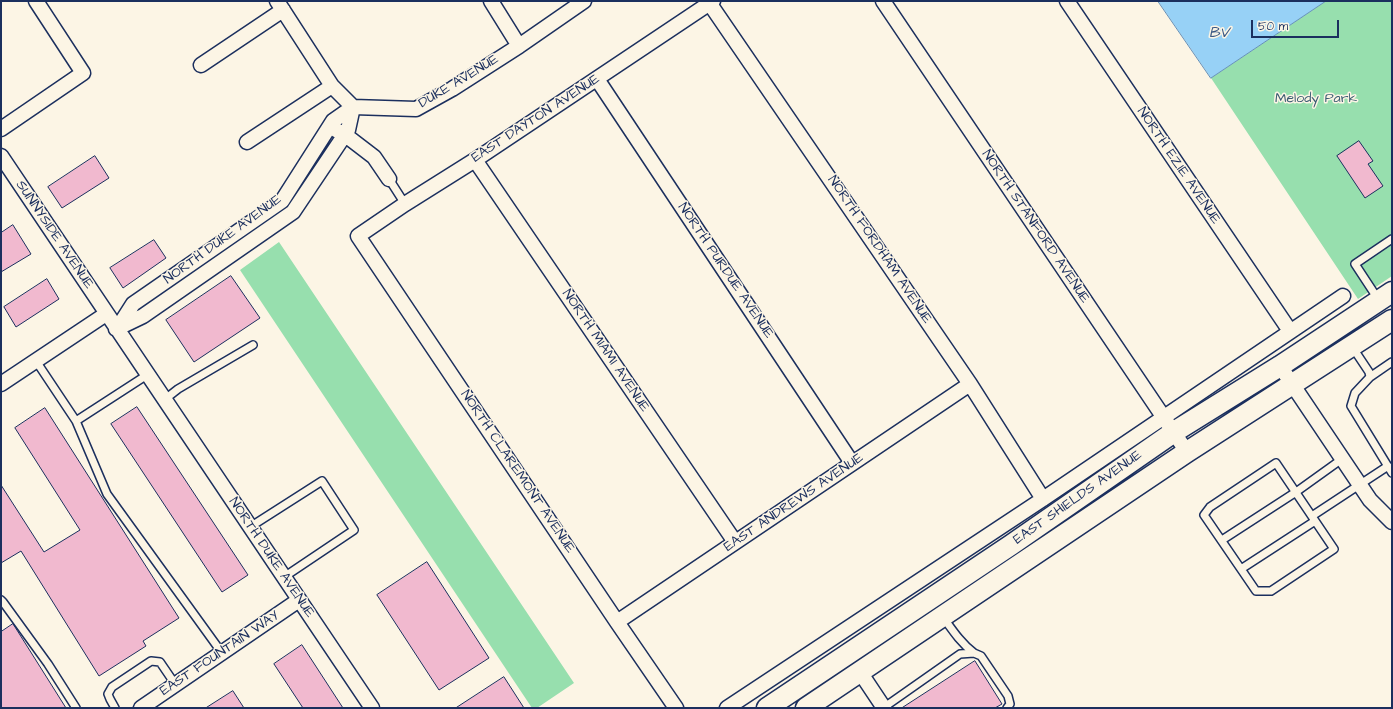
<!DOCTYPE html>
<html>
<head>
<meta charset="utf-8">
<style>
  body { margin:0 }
  #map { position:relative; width:1393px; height:709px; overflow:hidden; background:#fcf5e5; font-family:"Architects Daughter",sans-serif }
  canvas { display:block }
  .frame { position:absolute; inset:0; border:2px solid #1b2f5e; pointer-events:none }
  .scale { position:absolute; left:1251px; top:20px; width:88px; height:18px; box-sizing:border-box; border:2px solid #1b2f5e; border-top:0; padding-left:5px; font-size:12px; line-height:14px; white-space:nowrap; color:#1b2f5e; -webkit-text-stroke:3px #fcf5e5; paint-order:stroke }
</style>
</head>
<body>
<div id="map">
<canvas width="1393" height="709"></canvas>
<div class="frame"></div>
<div class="scale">50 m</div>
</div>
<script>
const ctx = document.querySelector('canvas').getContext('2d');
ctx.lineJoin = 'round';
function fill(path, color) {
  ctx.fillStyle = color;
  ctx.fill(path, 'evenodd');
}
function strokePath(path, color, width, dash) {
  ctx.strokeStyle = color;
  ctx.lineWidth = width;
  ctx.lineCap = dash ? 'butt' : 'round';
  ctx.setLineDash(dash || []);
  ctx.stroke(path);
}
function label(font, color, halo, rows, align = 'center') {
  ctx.font = font + ' "Architects Daughter",sans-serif';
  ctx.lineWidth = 3;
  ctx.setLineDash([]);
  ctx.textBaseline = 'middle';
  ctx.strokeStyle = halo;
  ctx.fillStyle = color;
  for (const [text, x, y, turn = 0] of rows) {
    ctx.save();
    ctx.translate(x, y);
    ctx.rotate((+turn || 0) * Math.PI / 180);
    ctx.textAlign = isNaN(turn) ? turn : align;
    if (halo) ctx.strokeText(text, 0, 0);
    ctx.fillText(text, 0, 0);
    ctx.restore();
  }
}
fill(new Path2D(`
  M1326 1H1392V276L1358 299 1211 78Z
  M279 242 574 683 537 708H532L240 270Z`), '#97dfae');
const water = new Path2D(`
  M1158 1H1326L1211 78Z`);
fill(water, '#97d1f6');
strokePath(water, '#6590b9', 1);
const building = new Path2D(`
  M1359 141 1373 161 1368 164 1383 186 1365 198 1337 156Z
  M95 156 109 178 62 208 48 187Z
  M13 225 31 254 1 272V233Z
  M154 240 166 258 123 288 110 268Z
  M231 276 260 318 194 362 166 320Z
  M47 279 59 299 16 327 4 307Z
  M137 407 248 575 222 592 111 424Z
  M45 408 179 618 143 641 146 646 99 676 21 551 1 563V485L44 552 80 530 15 428Z
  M427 562 489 658 439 690 377 595Z
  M13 624 15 627 66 708H1V632Z
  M302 645 343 708H303L274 664Z
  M975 661 1002 704 995 708H902Z
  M504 677 524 708H456Z
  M233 691 244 708H206Z`);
fill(building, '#f1b9cf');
strokePath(building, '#1b2f5e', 1);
const lane = new Path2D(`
  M389 179 405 204
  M1378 299 1355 264 1392 239
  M1353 348 1369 372 1370 377 1355 393 1351 406 1392 473
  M36 361 76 421 147 375
  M1370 377 1392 362
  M164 400 178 389 253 345
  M76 421 107 494 222 653
  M1276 463 1334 549 1271 591H1256L1204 515 1210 507Z
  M1312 516 1388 466
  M250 527 322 481 354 530 284 577
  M1222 540 1296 492 1342 459
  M1241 569 1315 521
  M1 600 3 602 48 664 76 708
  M943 617C953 631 961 643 974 653
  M115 708 110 699 108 694 112 687 151 661 160 662 175 684
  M883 708 960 654 974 653 981 656 1008 696 1010 704 1007 708`);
const street = new Path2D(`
  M277 1 332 86 353 107 416 109 452 89 519 46 584 1
  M491 1 519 46
  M883 1 1187 452
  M1067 1 1290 331
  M710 4 970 384 1043 499
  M201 65 283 10
  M597 79 852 463
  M1 129 83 73 36 1
  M336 130 344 134 374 157 389 179
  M247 142 332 86
  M1 156 372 708
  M475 160 735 542
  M116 329 143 316 293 212 348 130 353 107
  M117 329 133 304 282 201 333 121 353 107
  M1280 366 1370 500 1392 522
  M1 384 106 314
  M617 622 970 384
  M860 672 884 708
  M141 708 299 600
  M676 708 617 622 358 236 405 204 475 160 713 1
  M727 708 1043 499 1343 296`);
const secondary = new Path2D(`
  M767 708 1011 545 1174 432 1280 366 1392 292
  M806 708 1187 452 1392 320`);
strokePath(lane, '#1b2f5e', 10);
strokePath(street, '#1b2f5e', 17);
strokePath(secondary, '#1b2f5e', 23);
strokePath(lane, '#fcf5e5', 7);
strokePath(street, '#fcf5e5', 14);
strokePath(secondary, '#fcf5e5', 20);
label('14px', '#1b2f5e', '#fcf5e5', [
  ["DUKE AVENUE",459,82,-31],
  ["EAST DAYTON AVENUE",536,119,-33],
  ["NORTH EZIE AVENUE",1178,166,56],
  ["NORTH STANFORD AVENUE",1035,227,56],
  ["SUNNYSIDE AVENUE",54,235,56],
  ["NORTH DUKE AVENUE",223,240,-36],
  ["NORTH FORDHAM AVENUE",879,250,56],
  ["NORTH PURDUE AVENUE",725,271,56],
  ["NORTH MIAMI AVENUE",605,351,56],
  ["NORTH CLAREMONT AVENUE",517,472,56],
  ["EAST SHIELDS AVENUE",1078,498,-35],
  ["EAST ANDREWS AVENUE",794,503,-34],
  ["NORTH DUKE AVENUE",271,558,56],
  ["EAST FOUNTAIN WAY",220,654,-34]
]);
label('14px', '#3a5b72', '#fcf5e5', [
  ["Melody Park",1316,99]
]);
label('italic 15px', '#3a5884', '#fcf5e5', [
  ["BV",1219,34]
]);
</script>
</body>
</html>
